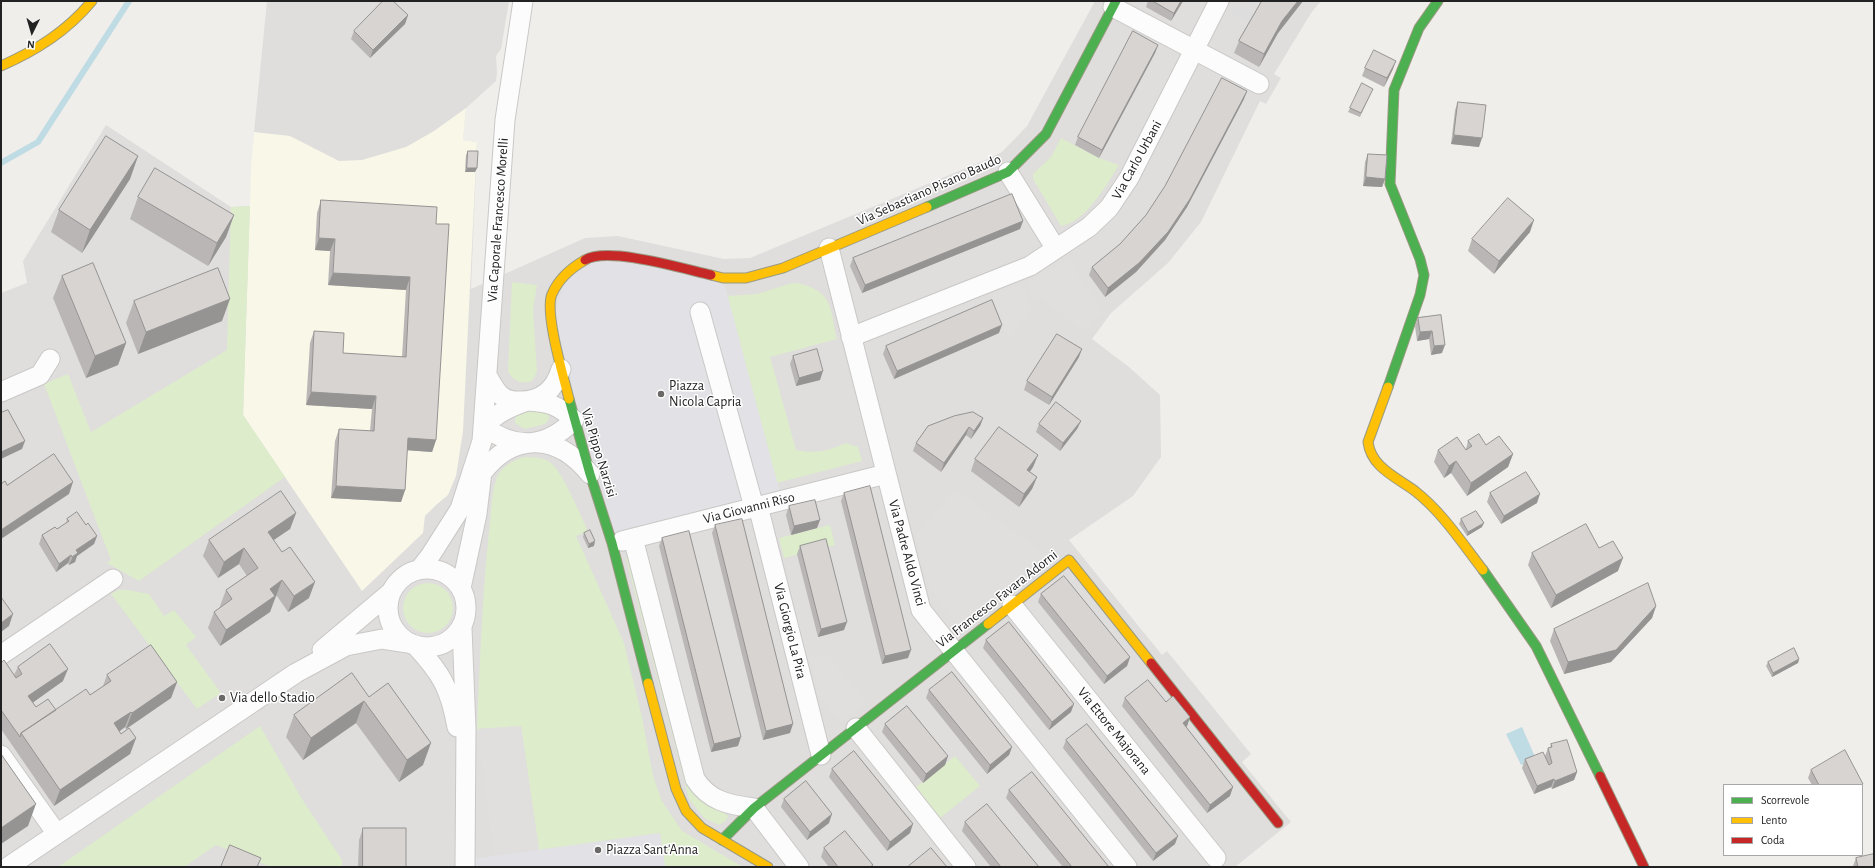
<!DOCTYPE html>
<html>
<head>
<meta charset="utf-8">
<style>
  body { margin:0 }
  #map { position:relative; width:1875px; height:868px; overflow:hidden; background:#f0eeeb; font-family:"Alegreya Sans",sans-serif }
  canvas { display:block }
  .frame { position:absolute; inset:0; border:2px solid #222; pointer-events:none }
  .legend { position:absolute; left:1723px; top:784px; width:140px; height:72px; box-sizing:border-box; background:#fff; border:1px solid #a7a7a7; margin:0; padding:5px 7px; list-style:none; font-size:12px; color:#222 }
  .legend li { display:flex; align-items:center; gap:8px; height:20px }
  .legend b { width:20px; border:1px solid #a7a7a7 }
  .north { position:absolute; left:12px; top:12px; width:40px; height:40px; -webkit-text-stroke:3px #fff; paint-order:stroke; rotate:185deg; font-size:11px; font-weight:700; line-height:16px; text-align:center; color:#222 }
  .north::after { content:''; display:block; margin:auto; width:14px; height:18px; background:#222; clip-path:polygon(50% 0,100% 100%,50% 72%,0 100%) }
</style>
</head>
<body>
<div id="map">
<canvas width="1875" height="868"></canvas>
<div class="frame"></div>
<ul class="legend">
<li><b style="height:5px;background:#4caf50"></b>Scorrevole</li>
<li><b style="height:5px;background:#ffc107"></b>Lento</li>
<li><b style="height:5px;background:#c62828"></b>Coda</li>
</ul>
<div class="north">N</div>
</div>
<script>
const ctx = document.querySelector('canvas').getContext('2d');
ctx.lineJoin = 'round';
function fill(path, color) {
  ctx.fillStyle = color;
  ctx.fill(path, 'evenodd');
}
function strokePath(path, color, width, dash) {
  ctx.strokeStyle = color;
  ctx.lineWidth = width;
  ctx.lineCap = dash ? 'butt' : 'round';
  ctx.setLineDash(dash || []);
  ctx.stroke(path);
}
function label(font, color, halo, rows, align = 'center') {
  ctx.font = font + ' "Alegreya Sans",sans-serif';
  ctx.lineWidth = 3;
  ctx.setLineDash([]);
  ctx.textBaseline = 'middle';
  ctx.strokeStyle = halo;
  ctx.fillStyle = color;
  for (const [text, x, y, turn = 0] of rows) {
    ctx.save();
    ctx.translate(x, y);
    ctx.rotate((+turn || 0) * Math.PI / 180);
    ctx.textAlign = isNaN(turn) ? turn : align;
    if (halo) ctx.strokeText(text, 0, 0);
    ctx.fillText(text, 0, 0);
    ctx.restore();
  }
}
fill(new Path2D(`
  M267 1H509L501 49 496 56 497 72 496 81 466 108 463 140 477 142 471 289 585 238 618 236 724 259 750 258 990 158 1002 152 1027 126 1095 1H1321L1311 13 1274 74 1281 78 1266 104 1260 101 1201 222 1168 263 1111 313 1092 339 1129 367 1160 395 1161 457 1133 496 1069 540 1162 655 1167 651 1251 754 1242 762 1291 822 1235 867H1V293L27 283 23 261 106 125 231 207 250 206 254 132Z`), '#dfdedc');
fill(new Path2D(`
  M466 108 463 140 477 142 463 431 456 476 448 495 436 505 425 516 423 533 362 591 243 415 251 169 254 132 290 136 339 161 362 160 406 147 434 131Z`), '#f8f7e8');
fill(new Path2D(`
  M1061 138 1099 158 1119 165C1108 183 1085 223 1061 226L1033 179V174L1051 157Z
  M250 206 243 415 285 477 139 581 107 563 111 560 44 384 68 374 91 432 227 350 231 207Z
  M512 282 537 285 533 310 537 371 534 378 530 382C519 383 513 381 508 371Z
  M798 283C834 292 829 307 837 339L770 357 796 450C816 454 828 451 846 443L858 447 862 461 761 487 740 431 728 296 757 294 789 284Z
  M537 410 548 414 549 419 545 424 525 429 515 423C514 411 528 410 537 410Z
  M523 457C531 457 541 457 548 461 562 468 580 515 588 531L576 536 624 643 642 717 653 776 662 801 682 831 743 867H665L660 833 539 850 521 726 477 729C480 663 482 597 489 532 491 515 491 493 497 477 502 466 513 461 523 457Z
  M830 525 835 545 784 558 779 538Z
  M630 556 690 784 728 816 726 821 719 825 704 818 689 799 626 558Z
  M403 608a25 25 0 1 1 50 0a25 25 0 1 1-50 0Z
  M119 590H128L149 594 164 616 174 610 196 637 186 645 221 693 197 709 111 594Z
  M260 726 302 799 342 860V867H271L216 845 184 867H58Z
  M955 756 980 786 940 818 916 787Z`), '#ddeccb');
fill(new Path2D(`
  M1068 260 1105 313 1080 330 1041 298 1038 301 1032 296 1027 282Z
  M1021 284 1031 308 1010 340 992 295Z
  M954 489 1049 556 959 625 928 586 916 534 930 520Z
  M827 653 867 703 842 723 820 699 810 658Z
  M521 726 539 850 494 856 477 729Z`), '#e0dfde');
fill(new Path2D(`
  M590 257 723 278 782 500 612 543 551 325 568 270Z
  M660 833 665 867H465V860Z`), '#e2e1e5');
fill(new Path2D(`
  M1522 727 1536 759 1521 765 1506 734Z`), '#bfdbe3');
fill(new Path2D(`
  M1235 3 1256 15 1251 23 1231 11Z`), '#dedddd');
strokePath(new Path2D(`
  M1 163 38 142 129 1`), '#bfdbe3', 6);
const street = new Path2D(`
  M1113 7 1259 84
  M1008 172 1056 249
  M829 248 921 610 1127 867
  M700 312 754 507
  M851 337 1030 266 1089 227 1109 208 1129 178 1219 1
  M488 377C492 383 496 393 503 397 507 400 513 401 518 401 541 402 555 390 561 369
  M1 392 40 375 50 359
  M527 401C549 402 558 405 574 420 546 448 517 450 484 427 496 413 510 407 527 401Z
  M482 473C514 431 558 434 590 474
  M758 506 821 755
  M633 538 695 779C709 801 729 805 754 808L799 867
  M622 541 886 474
  M388 608a39 39 0 1 1 78 0a39 39 0 1 1-78 0Z
  M419 570 430 556 460 509 482 441 505 120 523 1
  M461 588 477 514 482 472
  M1012 605 1216 858
  M462 628 466 728 465 867
  M416 646C442 674 450 689 457 727
  M322 650 391 592
  M1 655 113 579
  M856 728 966 867
  M1 755 57 834
  M8 867 296 673 346 646 382 639 408 643`);
const fast = new Path2D(`
  M927 207 1008 172 1046 134 1116 1
  M1388 387 1420 295 1424 275 1420 259 1390 184 1394 90 1419 28 1438 1
  M569 399 590 474 612 543 648 683
  M1483 570 1536 646 1600 776
  M722 840 754 808 988 624`);
const slow = new Path2D(`
  M1 66C37 50 67 31 92 1
  M711 275 723 278H746L783 268 927 207
  M1388 387 1368 442C1371 467 1396 477 1415 491 1443 513 1462 543 1483 570
  M569 399C564 378 544 312 552 294 559 278 571 268 585 260
  M988 624 1069 560 1151 663
  M648 683 676 789 686 811 702 828 768 867`);
const jam = new Path2D(`
  M585 260C608 246 684 269 711 275
  M1151 663 1278 823
  M1600 776 1644 867`);
strokePath(street, '#c9c8c7', 21);
strokePath(fast, '#999a82', 11);
strokePath(slow, '#999a82', 11);
strokePath(jam, '#999a82', 11);
strokePath(street, '#fdfcfc', 19);
strokePath(fast, '#4caf50', 9);
strokePath(slow, '#ffc107', 9);
strokePath(jam, '#c62828', 9);
fill(new Path2D(`
  M1148 1H1183L1171 21 1146 7Z
  M1262 1H1303L1278 33 1259 67 1234 53 1239 41Z
  M408 15 405 24 370 58 351 39 354 31Z
  M1158 45 1155 53 1099 158 1075 145 1078 137Z
  M1365 68 1393 69 1384 87 1362 76Z
  M1373 89 1360 117 1348 112 1350 108Z
  M1244 99 1187 207 1165 240 1136 272 1105 297 1089 275 1092 267 1120 244 1146 215Z
  M1458 102 1479 147 1451 144 1455 110Z
  M468 151 477 168 475 172H465L466 155Z
  M1368 154 1385 179 1382 187 1363 186 1365 162Z
  M138 156 130 179 82 253 51 232 59 210Z
  M138 197 234 215 226 237 208 266 130 219Z
  M321 200 436 224V440L432 452 407 450 405 490 401 502 331 498 335 441 339 429 370 431 372 409 306 405 310 343 314 331 343 353 402 357 406 290 328 285 330 251 315 250 317 213Z
  M1023 221 1020 229 862 293 850 266 853 258Z
  M1530 232 1494 274 1468 251 1472 239Z
  M62 276 126 343 118 365 86 378 53 298Z
  M134 301 222 321 138 354 126 323Z
  M1441 315 1442 353 1431 355 1429 339 1417 341 1415 326 1418 318Z
  M999 333 894 379 883 354 886 346Z
  M793 356 820 380 796 386 790 364Z
  M1079 357 1049 405 1024 390 1027 381Z
  M983 418 980 426 971 439 966 435 941 472 913 451 916 443Z
  M1081 421 1077 429 1060 451 1036 432 1039 424Z
  M1468 441 1486 445 1513 454 1508 467 1467 496 1451 473 1444 478 1434 462 1438 450 1466 449Z
  M1038 455 1033 467 1030 472 1037 477 1032 489 1019 507 971 471 975 459Z
  M844 493 908 658 882 664 841 501Z
  M1490 493 1537 503 1501 524 1487 502Z
  M789 506 817 528 791 535 786 515Z
  M296 513 290 529 273 540 309 598 288 612 277 596 275 597 270 612 220 646 208 628 214 612 220 607V606L226 590 247 576 239 564 218 578 203 556 209 540Z
  M67 519 86 525 97 536 94 544 77 556 75 562 69 565 68 563 56 572 39 544 42 535 57 529 66 523Z
  M1461 519 1482 527 1467 536 1459 524Z
  M715 525 790 733 763 740 712 533Z
  M584 533 594 546 588 548 583 537Z
  M662 538 738 746 711 752 659 546Z
  M800 546 844 630 818 637 797 554Z
  M1599 548 1618 571 1551 608 1528 565 1532 553Z
  M1041 594 1130 657 1127 666 1104 684 1038 602Z
  M1656 606 1652 618 1611 662 1564 674 1550 641 1554 629Z
  M986 640 1071 712 1049 730 983 648Z
  M1799 659 1798 663 1772 677 1766 666 1768 662Z
  M1 663 14 675 18 667 63 681 32 702 36 707 56 710 90 695 103 686 107 675 177 682 171 698 126 729 125 727 119 732 121 734 136 738 130 754 54 806 1 729Z
  M929 690 1012 747 1009 755 987 774 926 698Z
  M369 697 423 765 399 782 356 723 303 760 286 737 294 715Z
  M1125 698 1166 702 1190 717 1187 726 1186 727 1230 796 1207 813 1122 706Z
  M885 724 948 756 945 765 923 783 882 732Z
  M1066 740 1175 844 1153 861 1063 748Z
  M1551 744 1577 772 1574 780 1552 789 1551 787 1534 794 1522 768 1525 759 1545 756 1548 748H1550Z
  M832 769 910 833 887 851 829 777Z
  M1811 770 1863 784 1862 786V785H1812L1808 778Z
  M1009 790 1109 867H1063L1006 798Z
  M784 799 829 823 807 840 781 807Z
  M965 822 1039 867H991L962 831Z
  M363 828 406 867H358L359 840Z
  M824 848 872 867H829L821 857Z
  M1856 858 1874 867H1853V866Z`), '#b9b6b5');
fill(new Path2D(`
  M1181 1H1183L1171 21 1174 13Z
  M1298 1H1303L1278 33 1259 67 1264 54 1282 21Z
  M408 15 405 24 370 58 373 50Z
  M1158 45 1155 53 1099 158 1102 150Z
  M1396 61 1393 69 1384 87 1387 78Z
  M1247 91 1244 99 1187 207 1165 240 1136 272 1105 297 1108 288Z
  M1454 135 1482 138 1479 147 1451 144Z
  M138 156 130 179 82 253 90 230Z
  M467 168H477L475 172H465Z
  M1366 177 1385 179 1382 187 1363 186Z
  M234 215 226 237 208 266 217 243Z
  M1534 220 1530 232 1494 274 1499 261Z
  M1023 221 1020 229 862 293 865 285Z
  M319 238 335 239 330 251 315 250Z
  M333 273 410 277 406 290 328 285Z
  M230 299 222 321 138 354 146 332Z
  M1002 325 999 333 894 379 897 371Z
  M1432 331 1429 339 1417 341 1420 332Z
  M126 343 118 365 86 378 95 356Z
  M1445 345 1442 353 1431 355 1434 346Z
  M1082 349 1079 357 1049 405 1052 397Z
  M823 371 820 380 796 386 799 378Z
  M311 392 376 396 372 409 306 405Z
  M983 418 980 426 971 439 974 431Z
  M1081 421 1077 429 1060 451 1063 443Z
  M969 427 966 435 941 472 944 463Z
  M408 438 436 440 432 452 404 450Z
  M25 441 22 449 1 459V452Z
  M1513 454 1508 467 1467 496 1471 483Z
  M1038 455 1033 467 1022 482 1027 470Z
  M1456 461 1451 473 1444 478 1449 466Z
  M1037 477 1032 489 1019 507 1024 494Z
  M73 482 69 494 1 539V530Z
  M336 486 405 490 401 502 331 498Z
  M1540 494 1537 503 1501 524 1504 516Z
  M296 513 290 529 262 548 268 532Z
  M820 520 817 528 791 535 794 526Z
  M1484 523 1482 527 1467 536 1468 532Z
  M97 536 94 544 77 556 75 562 69 565 76 550Z
  M595 541 594 546 588 548 589 544Z
  M244 548 239 564 218 578 224 562Z
  M71 555 68 563 56 572 59 564Z
  M1623 558 1618 571 1551 608 1556 595Z
  M282 580 270 612 220 646 226 630 270 589Z
  M315 582 309 598 288 612 294 596Z
  M1656 606 1652 618 1611 662 1564 674 1568 662Z
  M13 614 9 626 1 632V623Z
  M847 622 844 630 818 637 821 629Z
  M911 650 908 658 882 664 885 656Z
  M1130 657 1127 666 1104 684 1107 676Z
  M1799 659 1798 663 1772 677 1773 673Z
  M68 669 63 681 24 709 28 696Z
  M177 682 171 698 126 729 132 713Z
  M364 701 356 723 303 760 311 738Z
  M1074 704 1071 712 1049 730 1052 722Z
  M131 712 125 727 108 739 114 723Z
  M1190 717 1187 726 1180 732 1183 723Z
  M793 724 790 733 763 740 766 731Z
  M741 737 738 746 711 752 714 744Z
  M136 738 130 754 54 806 60 790Z
  M431 743 423 765 399 782 407 760Z
  M1012 747 1009 755 987 774 990 765Z
  M948 756 945 765 923 783 926 774Z
  M1577 772 1574 780 1552 789 1555 781Z
  M1554 779 1551 787 1534 794 1537 786Z
  M1233 787 1230 796 1207 813 1210 805Z
  M36 804 28 826 1 844V828Z
  M832 814 829 823 807 840 810 832Z
  M913 824 910 833 887 851 890 842Z
  M1178 836 1175 844 1153 861 1156 853Z`), '#969493');
const building = new Path2D(`
  M383 1H393L408 15 373 50 354 31Z
  M1153 1H1181L1174 13Z
  M1262 1H1298L1282 21 1264 54 1239 41Z
  M1133 31 1158 45 1102 150 1078 137Z
  M1374 50 1396 61 1387 78 1365 68Z
  M1222 78 1247 91 1190 199 1168 232 1139 263 1108 288 1092 267 1120 244 1146 215 1165 186Z
  M1362 83 1373 89 1361 113 1350 108Z
  M1458 102 1486 105 1482 138 1454 135Z
  M106 136 138 156 90 230 59 210Z
  M468 151H478L477 168H467Z
  M1368 154 1387 155 1385 179 1366 177Z
  M155 168 234 215 217 243 138 197Z
  M1012 194 1023 221 865 285 853 258Z
  M1508 198 1534 220 1499 261 1472 239Z
  M321 200 437 207 436 224H449L436 440 408 438 405 490 336 486 339 429 374 431 376 396 311 392 314 331 344 333 343 353 406 357 410 277 333 273 335 239 319 238Z
  M93 263 126 343 95 356 62 276Z
  M218 268 230 299 146 332 134 301Z
  M992 300 1002 325 897 371 886 346Z
  M1441 315 1445 345 1434 346 1432 331 1420 332 1418 318Z
  M1057 334 1082 349 1052 397 1027 381Z
  M817 349 823 371 799 378 793 356Z
  M1056 402 1081 421 1063 443 1039 424Z
  M8 410 25 441 1 452V413Z
  M973 412 983 418 974 431 969 427 944 463 916 443 928 426 954 416Z
  M999 427 1038 455 1027 470 1037 477 1024 494 975 459Z
  M1479 434 1486 445 1499 436 1513 454 1471 483 1456 461 1449 466 1438 450 1457 437 1466 450 1472 446 1468 441Z
  M54 454 73 482 1 530V484L5 481 7 485Z
  M1526 472 1540 494 1504 516 1490 493Z
  M870 486 911 650 885 656 844 493Z
  M281 491 296 513 268 532 282 552 290 547 315 582 294 596 282 580 270 589 275 596 226 630 214 612 232 599 226 590 258 568 244 548 224 562 209 540Z
  M815 500 820 520 794 526 789 506Z
  M1476 511 1484 523 1468 532 1461 519Z
  M77 512 86 525 88 523 97 536 76 550 78 553 72 557 71 555 59 564 42 535 55 527 57 529 69 521 67 519Z
  M742 519 793 724 766 731 715 525Z
  M1586 524 1599 548 1613 541 1623 558 1556 595 1532 553Z
  M590 530 595 541 589 544 584 533Z
  M689 531 741 737 714 744 662 538Z
  M826 539 847 622 821 629 800 546Z
  M1064 576 1130 657 1107 676 1041 594Z
  M1648 583 1656 606 1616 650 1568 662 1554 629Z
  M1 597 13 614 1 623Z
  M1009 622 1074 704 1052 722 986 640Z
  M50 644 68 669 28 696 36 707 48 699 56 710 21 733 20 737 1 710V663L4 660 16 678 22 674 18 667Z
  M151 645 177 682 132 713 131 712 114 723 121 734 129 728 136 738 60 790 21 733 86 689 90 695 111 681 107 675Z
  M1794 648 1799 659 1773 673 1768 662Z
  M952 672 1012 747 990 765 929 690Z
  M352 673 369 697 388 683 431 743 407 760 364 701 311 738 294 715Z
  M1148 680 1166 702 1173 696 1190 717 1183 723 1233 787 1210 805 1125 698Z
  M907 706 948 756 926 774 885 724Z
  M1087 724 1178 836 1156 853 1066 740Z
  M1567 740 1577 772 1555 781 1554 779 1537 786 1525 759 1543 752 1549 765 1552 763 1548 748 1552 747 1551 744Z
  M1845 750 1863 784 1861 785H1819L1811 770Z
  M854 751 913 824 890 842 832 769Z
  M1 754 36 804 1 828Z
  M1032 772 1109 867H1072L1009 790Z
  M806 781 832 814 810 832 784 799Z
  M987 804 1039 867H1001L965 822Z
  M363 828H406V867H363Z
  M845 831 873 865 870 867H838L824 848Z
  M230 845 261 858 257 867H221Z
  M931 848 947 867H910L909 866Z
  M1874 854V867H1858L1856 858Z`);
fill(building, '#d7d4d2');
strokePath(building, '#969493', 1);
for (const [x, y, r, color] of [
  [661,394,4,"#6a6968"],
  [222,698,4,"#6a6968"],
  [598,850,4,"#6a6968"]
]) {
  const dot = new Path2D();
  dot.arc(x, y, r, 0, 2 * Math.PI);
  ctx.fillStyle = color;
  ctx.fill(dot);
  strokePath(dot, '#fff', 1.5);
}
label('14px', '#222', '#fff', [
  ["Via Carlo Urbani",1137,160,-61],
  ["Via Sebastiano Pisano Baudo",929,190,-24],
  ["Via Caporale Francesco Morelli",498,220,-86],
  ["Via Pippo Narzisi",599,453,73],
  ["Via Giovanni Riso",749,508,-14],
  ["Via Padre Aldo Vinci",907,553,75],
  ["Via Francesco Favara Adorni",997,599,-38],
  ["Via Giorgio La Pira",790,631,76],
  ["Via Ettore Majorana",1114,731,51]
]);
label('14px', '#222', '#fff', [
  ["Piazza",669,386],
  ["Nicola Capria",669,402],
  ["Via dello Stadio",230,698],
  ["Piazza Sant'Anna",606,850]
], 'left');
</script>
</body>
</html>
